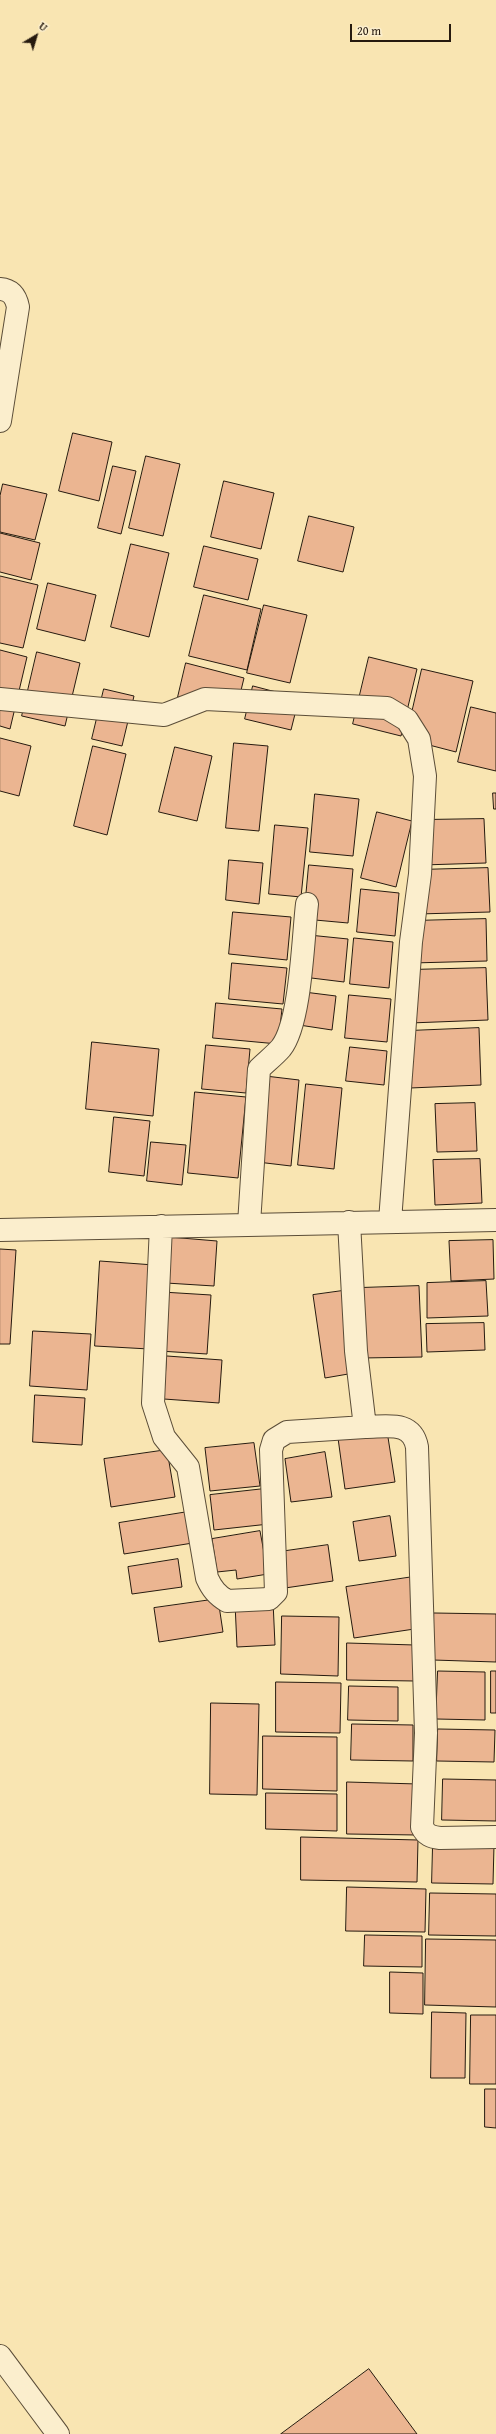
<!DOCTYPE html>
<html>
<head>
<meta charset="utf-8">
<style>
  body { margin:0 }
  #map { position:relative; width:496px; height:2434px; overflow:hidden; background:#f9e5b2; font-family:"Gentium Book Plus",serif }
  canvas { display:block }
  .north { position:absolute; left:16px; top:16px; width:40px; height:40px; -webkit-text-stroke:3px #fbeecd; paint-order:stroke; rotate:38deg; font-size:11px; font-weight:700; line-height:16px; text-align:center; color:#261a0f }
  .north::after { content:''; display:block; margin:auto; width:14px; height:18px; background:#261a0f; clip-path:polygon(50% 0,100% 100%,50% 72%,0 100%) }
  .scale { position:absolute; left:350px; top:24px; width:101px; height:18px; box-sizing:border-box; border:2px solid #261a0f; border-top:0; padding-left:5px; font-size:12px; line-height:14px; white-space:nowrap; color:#261a0f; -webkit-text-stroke:3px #fbeecd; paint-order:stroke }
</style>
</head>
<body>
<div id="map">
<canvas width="496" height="2434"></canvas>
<div class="north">U</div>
<div class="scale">20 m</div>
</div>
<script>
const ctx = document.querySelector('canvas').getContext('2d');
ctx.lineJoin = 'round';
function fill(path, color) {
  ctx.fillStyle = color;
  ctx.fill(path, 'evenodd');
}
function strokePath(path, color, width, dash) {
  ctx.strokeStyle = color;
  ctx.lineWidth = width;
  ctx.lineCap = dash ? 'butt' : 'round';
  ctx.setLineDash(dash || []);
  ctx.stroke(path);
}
const building = new Path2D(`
  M73 433 112 442 99 501 59 491Z
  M146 456 180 464 163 536 129 528Z
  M113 466 136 471 121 534 98 528Z
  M224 481 274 493 261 549 211 537Z
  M3 484 47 494 35 540 0 532V496Z
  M309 516 354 527 343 572 298 561Z
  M0 533 40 543 31 580 0 572Z
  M131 544 169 553 149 637 111 627Z
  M204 546 258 559 248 600 194 587Z
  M0 576 38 585 23 648 0 643Z
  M48 583 96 595 85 641 37 629Z
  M204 595 261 609 247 670 189 656Z
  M264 605 307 615 290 683 247 673Z
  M0 650 27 657 10 729 0 726Z
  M37 652 80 663 65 726 22 716Z
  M369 657 417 669 401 736 353 724Z
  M186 663 244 678 236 711 178 697Z
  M422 669 473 681 456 752 406 739Z
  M253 686 299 698 291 730 245 719Z
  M104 689 134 696 122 746 92 739Z
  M471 707 496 713V771L458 762Z
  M0 738 31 746 19 796 0 791Z
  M234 743 268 746 259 831 226 828Z
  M93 746 126 754 107 835 74 826Z
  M175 747 212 756 197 821 159 812Z
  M493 793H496V809H494Z
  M315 794 359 799 353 856 310 852Z
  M377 812 412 821 396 887 361 878Z
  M484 819 486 863 422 865 421 820Z
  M275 825 308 828 301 897 269 894Z
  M229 860 263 863 259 904 226 900Z
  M309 865 353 869 348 923 304 919Z
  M488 868 490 912 418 914 417 870Z
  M361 889 399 893 395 936 357 932Z
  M233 912 291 917 287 960 229 954Z
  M486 919 487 961 412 963 411 921Z
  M299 934 348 939 344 982 295 976Z
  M354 938 393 942 389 988 350 984Z
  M232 963 287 968 283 1004 229 999Z
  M486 968 488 1020 410 1023 408 970Z
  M304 992 336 996 332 1030 299 1025Z
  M349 995 391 999 387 1042 345 1038Z
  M216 1003 282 1009 278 1044 213 1038Z
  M479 1028 481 1085 410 1088 408 1031Z
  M92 1042 159 1049 153 1116 86 1109Z
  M206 1045 250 1049 246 1093 202 1089Z
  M350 1047 387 1051 384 1085 346 1081Z
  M257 1075 299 1080 291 1166 249 1161Z
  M306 1084 342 1088 334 1169 298 1165Z
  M195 1092 246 1097 238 1178 188 1173Z
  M475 1103 477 1151 437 1152 435 1104Z
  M114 1117 150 1121 144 1176 109 1172Z
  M151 1142 186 1145 182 1185 147 1181Z
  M480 1159 482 1203 435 1205 433 1160Z
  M169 1237 217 1241 214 1286 166 1283Z
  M493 1240 494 1279 451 1281 449 1241Z
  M0 1249 16 1250 10 1344H0Z
  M100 1261 154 1265 149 1349 95 1346Z
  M486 1281 488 1316 427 1318V1283Z
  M419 1286 422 1357 362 1358 359 1288Z
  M342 1291 354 1373 325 1378 313 1295Z
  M162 1292 211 1295 207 1354 159 1351Z
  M484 1323 485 1350 427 1352 426 1324Z
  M33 1331 91 1334 87 1390 30 1386Z
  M167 1356 222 1360 219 1403 164 1399Z
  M35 1395 85 1398 82 1445 33 1442Z
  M387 1431 395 1482 345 1489 338 1438Z
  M254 1443 260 1486 210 1491 205 1448Z
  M167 1450 175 1497 111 1507 104 1459Z
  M325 1452 332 1497 291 1502 285 1459Z
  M264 1489 269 1524 214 1530 210 1495Z
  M194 1511 199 1542 124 1554 119 1523Z
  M390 1516 396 1556 359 1561 353 1522Z
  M260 1531 268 1574 237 1579 236 1570 217 1572 212 1539Z
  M328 1545 333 1581 285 1588 279 1552Z
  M178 1559 182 1587 132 1594 128 1567Z
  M413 1577 421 1628 354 1638 346 1587Z
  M218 1599 223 1632 159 1642 154 1608Z
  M273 1601 275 1645 237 1647 235 1603Z
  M434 1613 496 1614V1662L433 1660Z
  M282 1616 339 1617 338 1676 281 1674Z
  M347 1643 415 1645V1681L347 1680Z
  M438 1671 485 1672V1720L436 1719Z
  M491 1671H496V1713H491Z
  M276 1682 341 1683 340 1733 276 1732Z
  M349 1686 398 1687V1721L348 1720Z
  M211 1703 259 1704 257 1795 210 1794Z
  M352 1724 413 1725V1761L351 1760Z
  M438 1729 495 1730 494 1762 437 1761Z
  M263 1736 337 1737V1791L263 1789Z
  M443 1779 496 1780V1821L442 1820Z
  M347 1782 418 1784 417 1835 347 1834Z
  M266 1793 337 1794V1831L266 1829Z
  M301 1837 418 1840 417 1882 301 1880Z
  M433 1844 494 1845 493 1884 432 1883Z
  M347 1887 426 1889 425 1932 346 1931Z
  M430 1893 496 1894V1936L429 1935Z
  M365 1935 422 1936V1967L364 1966Z
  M426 1939 496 1940V2007L425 2005Z
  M390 1972 423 1973V2014L390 2013Z
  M432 2012 466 2013 465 2078H431Z
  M471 2015H496V2084H470Z
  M485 2089H496V2128L485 2127Z
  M369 2369 417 2434H281Z`);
fill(building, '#ebb591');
strokePath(building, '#261a0f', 1);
const minor = new Path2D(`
  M0 289C12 290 16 297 18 307L0 421
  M0 699 164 715 205 699 387 708 407 720 419 739 425 776 420 874 411 942 390 1221
  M349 1222 356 1351 365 1427C387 1427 412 1420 417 1447L426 1733 422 1827C426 1835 431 1837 440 1838L496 1837
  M249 1224 259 1069C266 1062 275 1055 281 1048 301 1023 303 937 307 904
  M161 1226 153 1403 164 1437 188 1467 207 1578C212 1589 217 1595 227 1601L269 1599 276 1592 271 1450 274 1440 287 1432 365 1427
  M0 1230 496 1220
  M0 2356 58 2434`);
strokePath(minor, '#5b4d38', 24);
strokePath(minor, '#fbeecd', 22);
</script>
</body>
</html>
